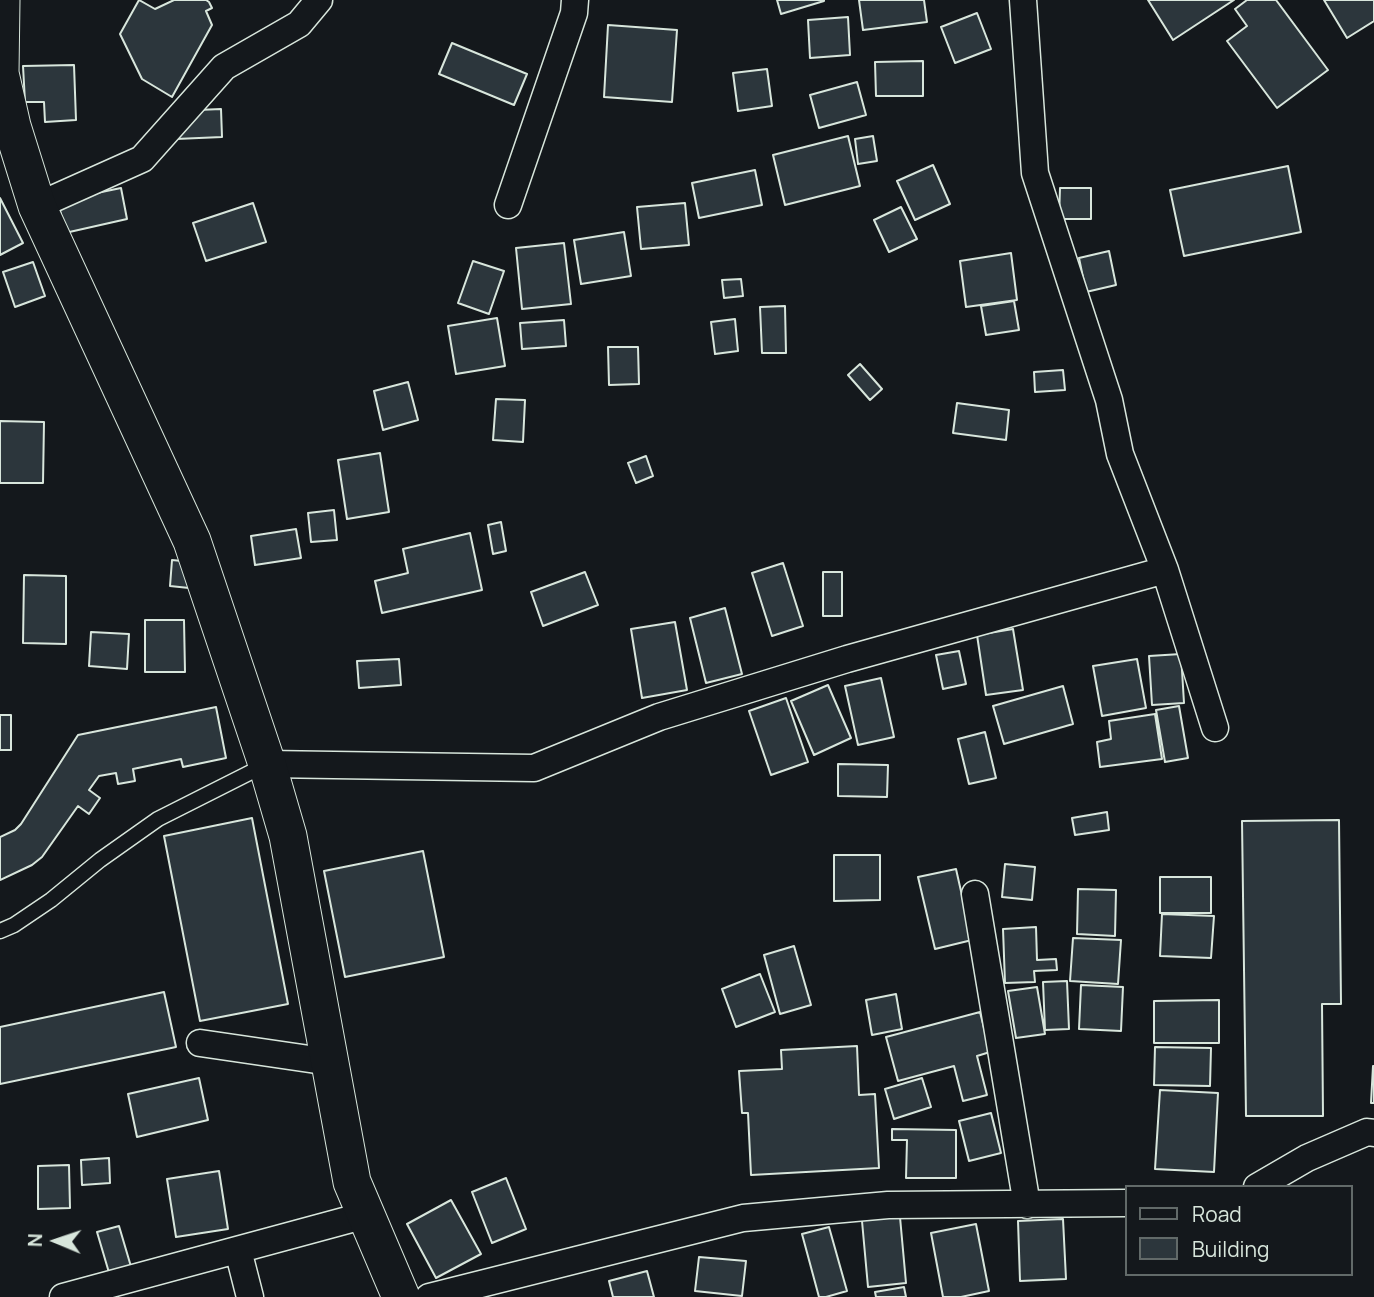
<!DOCTYPE html>
<html>
<head>
<meta charset="utf-8">
<style>
  body { margin:0 }
  #map { position:relative; width:1374px; height:1297px; overflow:hidden; background:#14181c; font-family:Manrope,sans-serif }
  canvas { display:block }
  .legend { position:absolute; left:1125px; top:1185px; width:228px; height:91px; box-sizing:border-box; background:#14181c; border:2px solid #626a69; margin:0; padding:9px 12px; list-style:none; font-size:21px; color:#d8e6dc }
  .legend li { display:flex; align-items:center; gap:14px; height:35px }
  .legend b { width:35px; border:2px solid #626a69 }
  .north { position:absolute; left:21px; top:1206px; width:70px; height:70px; -webkit-text-stroke:5px #14181c; paint-order:stroke; rotate:272deg; font-size:19px; font-weight:700; line-height:28px; text-align:center; color:#d8e6dc }
  .north::after { content:''; display:block; margin:auto; width:24px; height:32px; background:#d8e6dc; clip-path:polygon(50% 0,100% 100%,50% 72%,0 100%) }
</style>
</head>
<body>
<div id="map">
<canvas width="1374" height="1297"></canvas>
<ul class="legend">
<li><b style="height:9px;background:#14181c"></b>Road</li>
<li><b style="height:19px;background:#2c363c"></b>Building</li>
</ul>
<div class="north">N</div>
</div>
<script>
const ctx = document.querySelector('canvas').getContext('2d');
ctx.lineJoin = 'round';
function fill(path, color) {
  ctx.fillStyle = color;
  ctx.fill(path, 'evenodd');
}
function strokePath(path, color, width, dash) {
  ctx.strokeStyle = color;
  ctx.lineWidth = width;
  ctx.lineCap = dash ? 'butt' : 'round';
  ctx.setLineDash(dash || []);
  ctx.stroke(path);
}
const building = new Path2D(`
  M139 0 155 9 174 0H206L209 2 212 8 206 11 212 25 172 97 142 79 120 34Z
  M777 0H824V1L781 14Z
  M859 0H924L927 22 863 30Z
  M1148 0H1234L1173 40Z
  M1247 0H1276L1328 70 1277 108 1227 41 1247 26 1235 9Z
  M1324 0H1374V21L1347 38Z
  M977 13 991 49 955 63 941 27Z
  M848 17 850 55 810 58 808 20Z
  M608 25 677 30 672 102 604 97Z
  M452 43 527 74 514 105 439 74Z
  M923 61V96H876L875 62Z
  M74 65 76 120 45 122 44 102H25L23 66Z
  M767 69 772 106 738 111 733 73Z
  M857 82 866 115 819 128 810 95Z
  M221 109 222 137 176 139 175 111Z
  M848 136 860 186 785 205 773 155Z
  M873 136 877 161 858 164 855 139Z
  M933 165 950 204 915 220 897 181Z
  M1288 166 1301 232 1184 256 1170 190Z
  M755 170 762 205 699 218 692 183Z
  M121 188 127 219 65 233 58 201Z
  M1060 188H1091V219H1059Z
  M0 198 23 243 0 255Z
  M253 203 266 242 206 261 193 223Z
  M685 203 689 245 641 249 637 207Z
  M901 207 917 239 889 252 874 220Z
  M624 232 631 276 581 284 574 240Z
  M564 243 571 304 522 309 516 248Z
  M1109 251 1116 285 1086 292 1079 258Z
  M1011 253 1017 300 966 307 960 261Z
  M473 261 504 271 489 314 458 303Z
  M33 262 45 296 15 307 3 272Z
  M741 279 743 296 724 298 722 280Z
  M1014 301 1019 330 986 335 981 306Z
  M785 306 786 353H762L760 307Z
  M497 318 505 366 456 374 448 326Z
  M735 319 738 351 715 354 711 322Z
  M564 320 566 346 522 349 520 323Z
  M608 347H638L639 384 609 385Z
  M860 364 882 389 870 400 848 375Z
  M1063 370 1065 390 1035 392 1034 372Z
  M408 382 418 420 383 430 374 391Z
  M496 399 525 400 523 442 493 440Z
  M957 403 1009 410 1006 440 953 433Z
  M0 421 44 422 43 483H0Z
  M380 453 389 512 347 519 338 460Z
  M646 456 653 476 636 483 628 463Z
  M334 510 337 540 311 542 308 513Z
  M501 522 506 551 493 554 488 525Z
  M296 529 301 558 255 565 251 536Z
  M470 533 482 590 382 613 375 581 408 573 403 549Z
  M172 560 192 562 189 588 170 586Z
  M783 563 803 626 772 636 752 573Z
  M585 572 598 605 543 626 531 592Z
  M823 572H842V616H823Z
  M24 575 66 576V644L23 643Z
  M725 608 742 674 706 683 690 618Z
  M145 620H184L185 672H145Z
  M675 622 687 690 642 698 631 629Z
  M1013 629 1023 690 986 695 977 635Z
  M91 632 129 634 127 669 89 666Z
  M959 651 966 684 943 689 936 655Z
  M1181 654 1184 703 1152 705 1149 656Z
  M399 659 401 685 359 688 357 661Z
  M1137 659 1146 708 1102 716 1093 666Z
  M881 678 894 737 858 745 845 686Z
  M828 685 851 738 814 755 791 701Z
  M1063 686 1073 724 1004 744 993 706Z
  M786 698 808 762 771 775 749 711Z
  M1179 706 1188 758 1165 762 1156 710Z
  M216 707 226 758 183 767 181 759 133 769 135 781 118 784 116 773 99 776 89 790 100 798 89 814 78 806 42 857 32 865 0 880V837L15 830 21 824 78 735Z
  M1155 714 1162 759 1100 767 1097 742 1111 739 1109 721Z
  M0 715H11V750H0Z
  M985 732 996 778 969 784 958 739Z
  M838 764 888 765 887 797 838 796Z
  M1107 812 1109 830 1075 835 1072 818Z
  M252 818 288 1004 200 1021 164 836Z
  M1339 820 1341 1004H1322L1323 1116H1246L1242 821Z
  M423 851 444 957 345 977 324 871Z
  M834 855H880V900L834 901Z
  M1005 864 1035 867 1032 900 1002 897Z
  M956 869 972 940 935 949 918 877Z
  M1160 877H1211V913H1160Z
  M1078 889 1116 890 1115 936 1077 934Z
  M1162 914 1214 916 1211 958 1160 956Z
  M1036 927 1037 960 1056 959 1057 970 1034 971 1035 982 1005 983 1003 929Z
  M1073 938 1121 940 1118 984 1070 981Z
  M794 946 811 1005 780 1014 764 955Z
  M760 974 775 1012 736 1027 722 989Z
  M1067 981 1069 1029 1045 1030 1043 982Z
  M1081 985 1123 987 1121 1031 1079 1029Z
  M1037 987 1045 1034 1016 1038 1008 991Z
  M164 992 176 1047 0 1084V1027Z
  M896 994 902 1029 872 1035 866 1000Z
  M1219 1000V1043H1154V1001Z
  M980 1012 990 1052 977 1056 987 1095 963 1101 954 1066 898 1081 886 1037Z
  M857 1046 859 1095 875 1094 879 1168 751 1175 748 1113H742L739 1071 782 1069 781 1050Z
  M1155 1047 1211 1048 1210 1086 1154 1085Z
  M1373 1066H1374V1103H1371Z
  M199 1078 208 1120 137 1137 128 1094Z
  M922 1078 931 1107 894 1119 885 1089Z
  M1160 1090 1218 1093 1214 1172 1155 1169Z
  M991 1113 1001 1153 969 1161 959 1121Z
  M892 1129 956 1130V1178H906L907 1140H892Z
  M109 1158 110 1183 82 1185 81 1160Z
  M69 1165 70 1208 38 1209V1166Z
  M219 1171 228 1229 176 1237 167 1179Z
  M506 1178 526 1229 492 1243 472 1192Z
  M451 1200 481 1254 436 1278 407 1224Z
  M899 1206 906 1283 868 1287 861 1210Z
  M1063 1219 1066 1279 1020 1281 1018 1221Z
  M976 1224 989 1291 961 1297H943L931 1233Z
  M119 1226 132 1270 110 1276 97 1232Z
  M829 1227 847 1291 826 1297H819L802 1234Z
  M699 1257 746 1261 742 1296 695 1291Z
  M647 1271 654 1297H613L609 1281Z
  M904 1287 906 1297H876L875 1292Z`);
fill(building, '#2c363c');
strokePath(building, '#d8e6dc', 2);
const lane = new Path2D(`
  M0 931 14 925 51 900 100 860 158 819 267 764`);
const street = new Path2D(`
  M1023 0 1035 173 1109 400 1120 454 1165 570 1215 728
  M508 205 574 13 575 0
  M37 206 142 159 224 67 299 24 319 0
  M267 764 534 768 659 717 847 659 1165 570
  M975 894 1027 1205
  M200 1043 330 1062
  M1257 1187 1307 1158 1367 1132 1374 1133
  M238 1250 250 1297
  M63 1297 366 1215
  M429 1297 743 1218 888 1205 1127 1203`);
const secondary = new Path2D(`
  M1 0 0 73 12 126 37 206 192 541 267 764 288 836 352 1182 401 1297`);
strokePath(lane, '#d8e6dc', 17);
strokePath(street, '#d8e6dc', 29);
strokePath(secondary, '#d8e6dc', 39);
strokePath(lane, '#14181c', 14);
strokePath(street, '#14181c', 26);
strokePath(secondary, '#14181c', 37);
</script>
</body>
</html>
